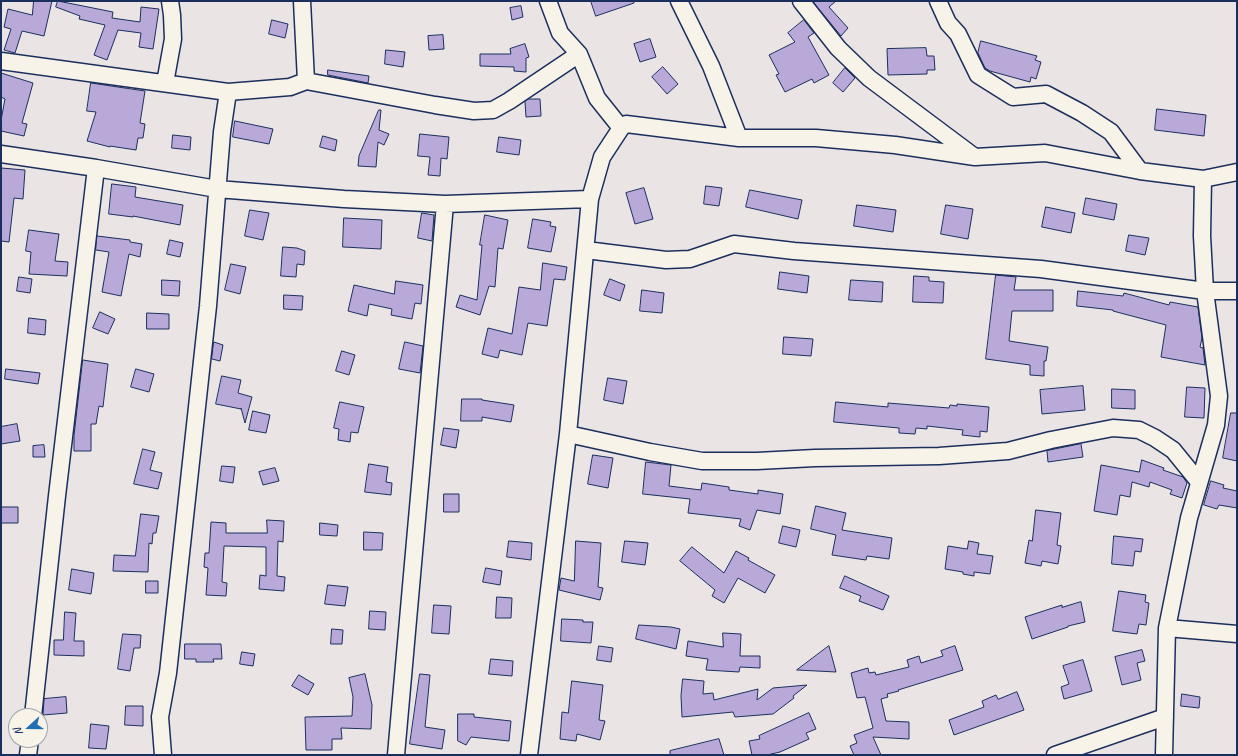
<!DOCTYPE html>
<html>
<head>
<meta charset="utf-8">
<style>
  body { margin:0 }
  #map { position:relative; width:1238px; height:756px; overflow:hidden; background:#ebe4e5; font-family:Caveat,sans-serif }
  canvas { display:block }
  .frame { position:absolute; inset:0; border:2px solid #1b2f5e; pointer-events:none }
  .north { position:absolute; left:8px; top:708px; width:40px; height:40px; box-sizing:border-box; background:#f7f3e8; border:1px solid #9fa5b1; border-radius:50%; rotate:249deg; font-size:11px; font-weight:700; line-height:16px; text-align:center; color:#1b2f5e }
  .north::after { content:''; display:block; margin:auto; width:14px; height:18px; background:#1f6fb2; clip-path:polygon(50% 0,100% 100%,50% 72%,0 100%) }
</style>
</head>
<body>
<div id="map">
<canvas width="1238" height="756"></canvas>
<div class="frame"></div>
<div class="north">N</div>
</div>
<script>
const ctx = document.querySelector('canvas').getContext('2d');
ctx.lineJoin = 'round';
function fill(path, color) {
  ctx.fillStyle = color;
  ctx.fill(path, 'evenodd');
}
function strokePath(path, color, width, dash) {
  ctx.strokeStyle = color;
  ctx.lineWidth = width;
  ctx.lineCap = dash ? 'butt' : 'round';
  ctx.setLineDash(dash || []);
  ctx.stroke(path);
}
const building = new Path2D(`
  M34 1H52L44 36 22 31 15 53 4 50 11 29 4 27 8 9 32 15Z
  M58 1 113 12 112 18 140 22 141 7 159 9 153 49 139 47 141 33 118 30 107 60 94 55 105 25 79 19 80 16 56 7Z
  M591 1H634V3L596 16Z
  M816 1H836L829 7 848 28 841 36 814 3Z
  M521 6 523 17 512 20 510 8Z
  M272 20 288 24 285 38 269 34Z
  M804 20 814 33 808 37 829 75 814 83 812 79 785 92 776 75 779 74 769 55 795 42 788 33Z
  M443 35 444 49 429 50 428 36Z
  M650 39 656 57 640 62 634 44Z
  M981 41 1037 56 1035 60 1041 62 1036 79 1031 77 1030 82 990 71 985 68 978 53Z
  M525 44 529 57 526 58V72L514 71V67L480 66V54H511L510 49Z
  M926 48 927 56H934L935 70H927V74L888 75 887 49Z
  M386 50 405 52 403 67 385 64Z
  M663 67 678 84 667 94 652 77Z
  M845 68 855 78 843 92 833 83Z
  M328 70 369 76 368 83 328 75Z
  M1 73 33 83 22 123 27 124 24 136 1 131V120L5 99 1 97Z
  M91 83 145 91 140 123 145 124 143 138H138L136 150 110 146V147L87 141 96 112 87 111Z
  M528 99H540L541 116 526 117 525 102Z
  M1157 109 1206 115 1204 136 1155 130Z
  M379 110H381L379 130 389 134 384 145 378 142 376 167 358 166 359 156Z
  M235 121 273 129 269 144 233 137Z
  M420 134 449 137 447 159 441 158 440 176 428 175 430 157 418 156Z
  M173 135 191 137 190 150 172 148Z
  M323 136 337 140 335 151 320 147Z
  M499 137 521 140 519 155 497 152Z
  M1 168 25 170 23 199 14 198 9 242 1 241Z
  M112 184 136 187 135 197 183 205 180 225 133 216V217L109 214Z
  M706 186 722 188 719 206 704 204Z
  M644 188 653 219 635 224 626 193Z
  M750 190 802 200 798 219 746 207Z
  M1086 198 1117 204 1114 220 1083 214Z
  M857 205 896 210 893 232 854 226Z
  M946 205 973 209 968 239 941 234Z
  M1046 207 1075 213 1071 233 1042 227Z
  M250 210 269 213 263 240 245 236Z
  M422 213 434 215 432 241 418 238Z
  M485 215 508 220 503 249 498 248 495 287 489 286 480 315 456 307 460 295 477 300 482 245H480Z
  M344 218 382 220 381 249 343 247Z
  M533 219 551 222 550 226 556 227 551 252 528 248Z
  M29 230 59 234 55 261 68 262 67 276 29 274 31 252 26 251Z
  M1129 235 1149 238 1145 255 1126 251Z
  M97 236 130 240V242L142 244 140 257 129 254 121 296 102 292 109 252 96 250Z
  M170 240 183 243 180 257 167 254Z
  M283 247 297 248 305 251 304 265 297 264 296 277 281 276Z
  M543 263 567 267 565 280 554 279 547 326 528 323 522 355 500 350 498 358 482 354 488 328 512 334 519 287 540 290Z
  M231 264 246 267 240 294 225 290Z
  M780 272 809 276 807 293 778 289Z
  M996 275 1016 277 1014 290H1053V311H1012L1009 341 1048 347 1046 361H1044V376L1030 375V365L986 359Z
  M914 276 929 277V281L944 282 943 303 913 302Z
  M19 277 32 279 30 293 17 291Z
  M610 279 625 285 620 301 604 295Z
  M162 280 180 281 179 296 162 295Z
  M851 280 883 282 882 302 849 300Z
  M396 281 423 285 421 304 415 303 412 319 391 315 392 309 369 304 367 316 348 311 354 285 394 294Z
  M642 290 664 293 662 313 640 311Z
  M1078 291 1123 296 1124 293 1169 305 1170 302 1198 307 1202 338 1200 347 1203 348 1205 365 1161 357 1166 325 1113 311V310L1077 306Z
  M284 295 303 296 302 310 284 309Z
  M100 312 115 319 108 334 93 328Z
  M147 313 169 314V329H147Z
  M29 318 46 320 45 335 28 333Z
  M784 337 813 339 811 356 783 354Z
  M214 342 223 345 220 361 212 359Z
  M405 342 423 346 420 373 399 369Z
  M342 351 355 355 349 375 336 371Z
  M83 360 108 364 103 407 99 406 96 424H91V451H74V436Z
  M6 369 40 373 38 384 5 379Z
  M136 369 154 374 149 392 131 387Z
  M222 376 241 380 238 393 252 397 245 423 241 408V409L216 404Z
  M608 378 627 381 623 404 604 400Z
  M1083 386 1085 410 1042 414 1040 390Z
  M1187 387 1205 388 1204 418 1185 417Z
  M1112 389 1135 390V409L1112 408Z
  M462 399H482V400L514 405 511 422 482 417V421H461Z
  M340 402 364 407 358 433 351 432 350 442 338 440 339 429 334 428Z
  M836 402 888 407V403L949 408 950 405 957 406V404L989 407 987 432 980 431V437L962 435 963 430 927 426V429L916 428 915 434 899 433V428L834 422Z
  M253 411 270 415 266 433 249 430Z
  M1231 413H1237V461L1223 458Z
  M17 424 20 441 1 444V427Z
  M444 428 459 430 456 448 441 445Z
  M1081 444 1083 457 1048 462 1047 451Z
  M44 445 45 457H33V446Z
  M143 449 155 452 150 470 162 473 158 489 134 484Z
  M593 455 613 458 608 488 588 484Z
  M1142 460 1164 468 1163 470 1183 477 1187 483 1182 498 1170 494 1172 490 1150 482 1149 487 1132 482 1130 497 1120 495 1117 515 1094 511 1101 465 1139 472Z
  M646 462 671 465 669 486 701 490 702 483 729 487V490L758 494V490L783 494 780 514 757 510 750 530 739 526 741 519 688 513 690 499 643 494Z
  M369 464 388 467 386 482 392 483 391 495 365 492Z
  M222 466 235 467 233 483 220 481Z
  M275 468 279 481 263 485 259 472Z
  M1211 481 1224 485 1223 488 1237 491V508L1219 505 1217 509 1204 505Z
  M444 494H459V512H444Z
  M816 506 846 513 842 530 892 538 889 559 867 556 866 560 832 555 836 535 811 529Z
  M1 507H18V523H1Z
  M1036 510 1061 513 1057 545 1061 546 1058 564 1042 561 1041 566 1025 563 1029 540 1032 541Z
  M141 514 159 516 156 533H153L152 544 149 543 148 572 113 571 114 555 135 556Z
  M267 520 284 521 283 542 278 541 277 576 285 577 284 591 259 589 260 575 266 576V547L224 546 222 582 227 583 226 596 206 595 208 568 204 567 205 553H209L211 522 226 523V533H267Z
  M320 523 338 525 337 536 320 535Z
  M783 526 800 530 796 547 779 543Z
  M364 532 383 533 382 550H364Z
  M1114 536 1143 539 1141 552 1135 551 1133 566 1112 564Z
  M509 541 532 543 531 560 507 557Z
  M576 541 601 543 598 587 603 588 600 600 559 590 561 578 574 581Z
  M625 541 648 543 645 565 622 562Z
  M969 541 979 543 977 554 993 556 990 574 974 572V576L963 574V572L945 569 948 546 967 549Z
  M692 547 724 573 736 551 749 558 748 560 775 575 765 593 738 578 724 603 712 596 715 590 680 561Z
  M486 568 502 571 500 585 483 582Z
  M72 569 94 573 91 594 69 590Z
  M845 576 889 596 883 610 859 601 861 596 840 588Z
  M146 581H158V593H146Z
  M328 585 348 587 345 606 325 604Z
  M1119 591 1146 595 1145 602 1149 603 1146 625 1139 624 1137 634 1113 631Z
  M497 597 512 598 511 618H496Z
  M1081 602 1085 622 1068 626V627L1032 639 1025 617 1062 605V607Z
  M434 605 451 606 449 634 432 633Z
  M370 611 386 612 385 630 369 629Z
  M65 612 76 613 74 641H84V656L54 655V640H63Z
  M562 619 583 620V622H593L591 643 561 641Z
  M639 625 671 627 680 629 676 649 636 639Z
  M332 629 343 630 342 644H331Z
  M723 633 741 634 740 656H760V668L740 667 739 672 706 670 708 659 686 656 688 641 723 647Z
  M123 634 141 635 140 648H134L130 671 118 669Z
  M185 644H221L222 659H213L214 662H196V659H185Z
  M599 646 613 648 611 662 597 660Z
  M829 646 836 672 797 670Z
  M955 646 963 670 898 690 899 691 887 694 888 697 881 699 886 721 909 722V739L873 737 881 755H854L850 746 857 743 854 735 873 728 865 697 857 698 851 673 868 668 869 673 875 672 876 675 909 667 907 660 919 656 921 663 943 656 941 651Z
  M1142 650 1145 661 1137 663 1141 680 1122 685 1115 657Z
  M242 652 255 654 253 666 240 664Z
  M491 659 513 661 512 676 489 674Z
  M1083 660 1092 691 1064 699 1061 687 1069 684 1063 666Z
  M365 674 372 705 371 729 341 728 342 739H332V750H306L305 717 352 716 353 697 349 678Z
  M420 674 430 675 425 727 445 730 442 749 410 744Z
  M299 675 314 684 308 695 292 686Z
  M683 679 704 681 703 694 713 693 714 700 758 689 757 700 773 688 807 685 793 696 794 698 773 714 735 717 733 712 682 717 681 696Z
  M572 681 603 685 599 720 605 721 600 740 577 734 576 741 560 739 562 712 568 713Z
  M1017 692 1024 710 954 735 949 720 984 707 982 701 996 695 998 699Z
  M1182 694 1200 697 1199 708 1181 706Z
  M66 697 67 713 43 715 44 699Z
  M126 706H143V726L125 725Z
  M809 713 816 729 806 733 809 739 780 752 767 755H752L749 741 760 739 759 736Z
  M458 714H474V717L511 721 509 741 471 737 466 745 458 741Z
  M91 724 109 726 106 749 89 748Z
  M719 739 724 755H670V751Z`);
fill(building, '#b9a9d9');
strokePath(building, '#1b2f5e', 1);
const minor = new Path2D(`
  M302 1 306 81
  M548 1 560 33 579 54 597 98 621 128
  M679 1 711 66 739 138
  M801 1 838 48 869 78 972 155
  M938 1 948 23 958 34 978 75 1013 97 1046 94 1082 113 1111 132 1140 171
  M1 61 228 92 290 87 306 81 435 105 474 111 493 110 509 101 579 54
  M165 83 173 39 172 15 170 1
  M1 154 96 168 217 189 344 199 445 204 590 199
  M586 250 666 260 690 259 734 244 794 251 1041 269 1205 291H1237
  M568 434 650 452 702 461H757L815 458 939 456 1008 451 1051 440 1113 428 1139 430 1155 438 1173 450 1199 482
  M1167 628 1237 634
  M33 716 57 496 96 168
  M28 755 30 740
  M163 755 160 717 168 673 208 306 222 132 228 92
  M396 755 445 204
  M529 755 568 434 590 199 602 157 621 128 626 124 739 138H816L895 145 975 157 1045 153 1140 171 1203 179 1237 172
  M1055 755 1165 717
  M1164 755 1167 628 1189 518 1216 425 1219 396 1205 291 1202 236 1203 179`);
strokePath(minor, '#1b2f5e', 19);
strokePath(minor, '#f7f3e8', 16);
</script>
</body>
</html>
